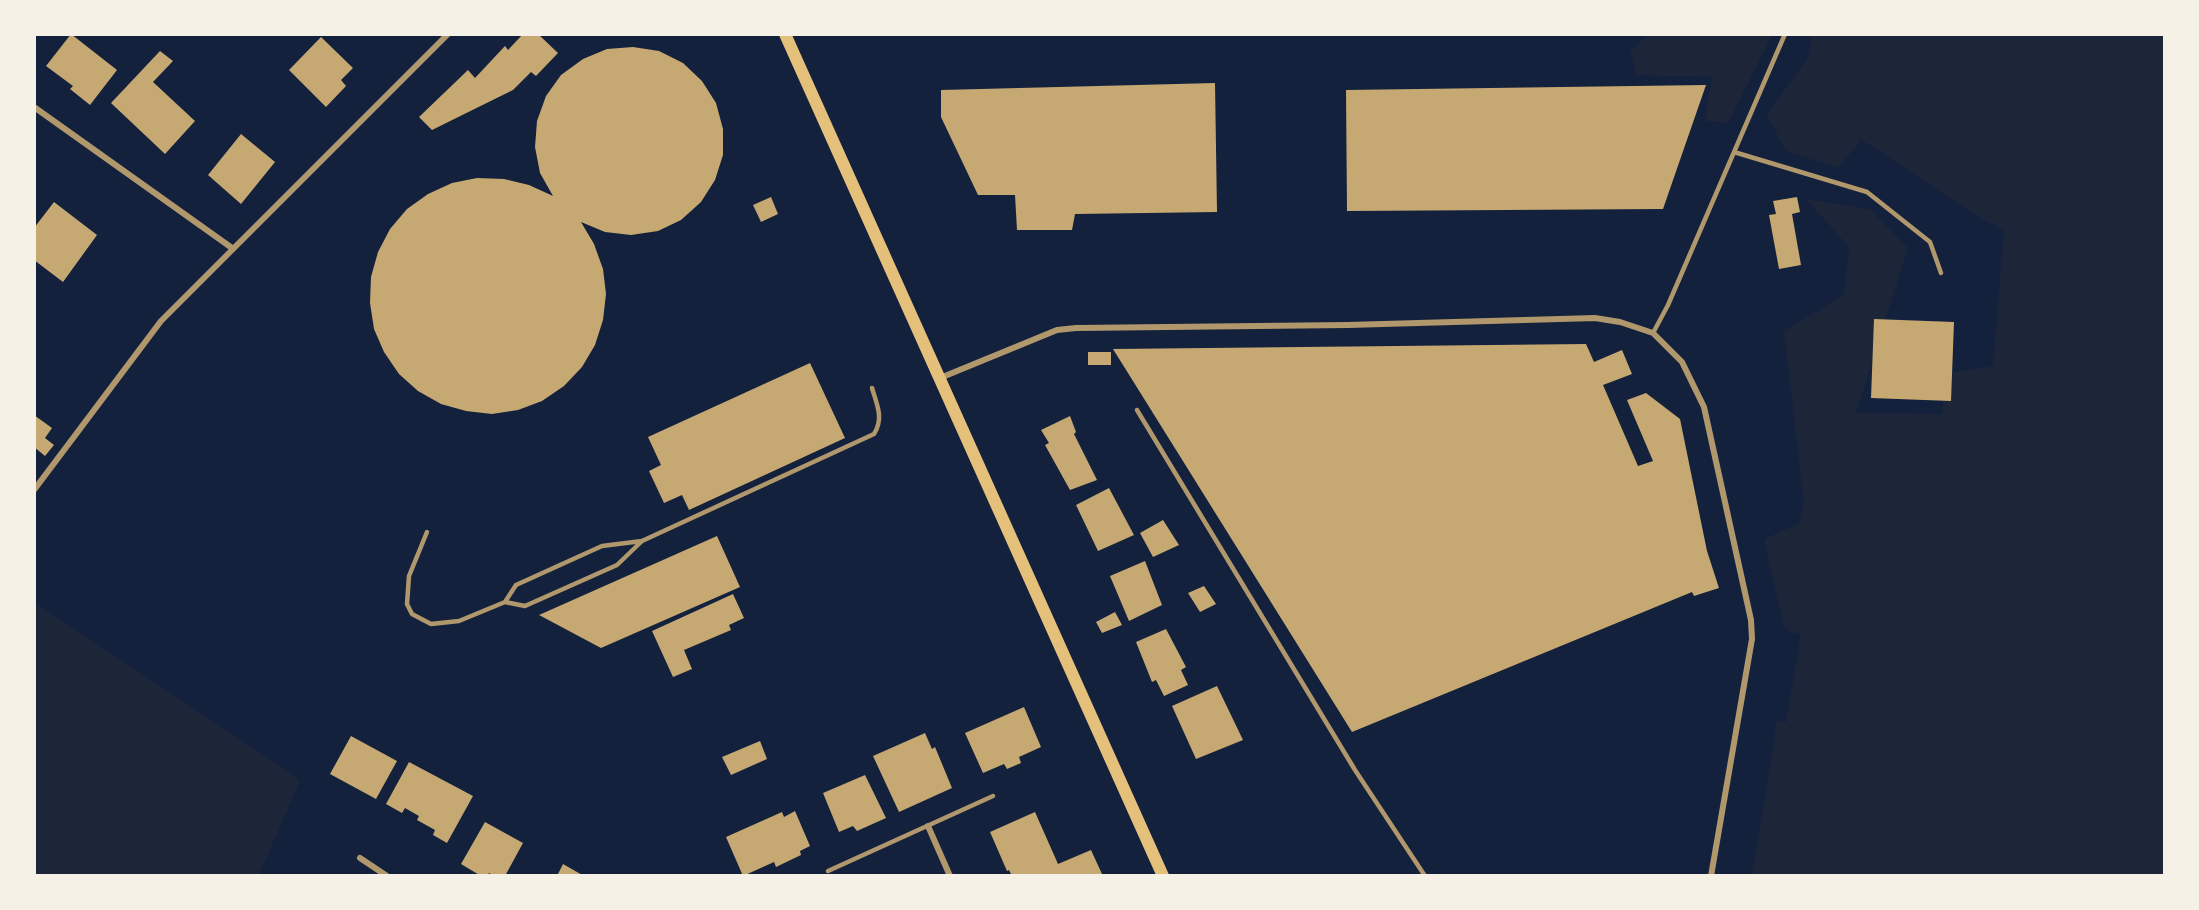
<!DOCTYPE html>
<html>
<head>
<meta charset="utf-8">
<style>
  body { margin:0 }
  #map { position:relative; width:2199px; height:910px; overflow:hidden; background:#14213d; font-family:"Source Sans 3",sans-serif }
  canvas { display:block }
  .frame { position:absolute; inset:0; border:36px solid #f6f1e7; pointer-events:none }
</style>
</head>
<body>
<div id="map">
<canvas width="2199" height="910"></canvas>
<div class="frame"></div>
</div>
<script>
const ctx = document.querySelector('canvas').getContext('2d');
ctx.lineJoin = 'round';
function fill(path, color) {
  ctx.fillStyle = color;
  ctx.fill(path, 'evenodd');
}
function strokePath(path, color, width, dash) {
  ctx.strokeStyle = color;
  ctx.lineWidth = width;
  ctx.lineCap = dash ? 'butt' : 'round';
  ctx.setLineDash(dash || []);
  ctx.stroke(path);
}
fill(new Path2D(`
  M1648 35V34L1772 35 1728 123 1705 121 1712 77 1637 75 1630 51Z
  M1812 35H2164V875L1752 876 1777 721 1786 722 1801 634 1791 632 1784 627 1764 539 1800 523 1804 503 1784 331 1844 295 1849 247 1806 199 1870 209 1908 248 1856 413 1942 414 1945 374 1993 366 2004 231C1954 204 1910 168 1861 140L1838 168 1786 151 1767 115 1809 56Z
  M34 603 300 780 259 875H35Z`), '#1d2539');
fill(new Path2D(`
  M71 34 117 70 90 105 70 89 73 86 46 66Z
  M523 34H538L558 53 536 76 531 72 513 90 432 130 419 117 468 70 475 78 505 46 508 50Z
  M321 37 353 68 341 80 346 86 326 107 289 70Z
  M633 47 659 51 683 63 702 81 716 103 723 129V155L715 180 701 202 681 220 658 231 631 235 605 232 581 222 594 244 603 269 606 294 603 320 595 345 582 367 564 386 542 401 518 410 492 414 466 411 441 404 418 391 399 374 384 352 374 329 370 303 371 277 378 252 390 229 407 209 428 194 452 183 477 178 504 179 529 185 553 196 540 173 535 147 537 121 546 96 561 75 583 59 607 49Z
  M160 51 173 61 153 82 195 121 165 154 111 103Z
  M1215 83 1217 212 1075 214 1072 230H1017L1015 195H978L941 117V90Z
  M1706 85 1663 209 1347 211 1346 90Z
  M241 134 275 162 241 204 208 175Z
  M771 197 778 214 761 222 753 205Z
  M1797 197 1800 212 1792 214 1801 265 1779 269 1769 215 1776 214 1773 201Z
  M54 202 97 235 63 282 34 260V228Z
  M1874 319 1954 322 1951 401 1871 398Z
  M1586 344 1594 362 1622 350 1632 374 1603 385 1638 466 1653 461 1627 400 1646 393 1680 419 1707 551 1719 588 1694 596 1692 592 1352 732 1113 349Z
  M1088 352H1111V365H1088Z
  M810 363 845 438 689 510 682 495 664 503 649 471 661 465 648 437Z
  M34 415 52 428 45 438 54 445 45 456 34 447Z
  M1070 416 1076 432 1074 434 1097 480 1070 490 1045 445 1049 443 1041 430Z
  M1109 488 1134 535 1098 551 1076 505Z
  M1163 520 1179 545 1153 557 1140 533Z
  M717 536 740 587 601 648 539 615Z
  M1145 561 1162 605 1129 621 1110 576Z
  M1204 586 1216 604 1200 612 1188 593Z
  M733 594 744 618 729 625 731 630 684 650 692 669 673 677 652 631Z
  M1115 612 1122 625 1102 633 1096 622Z
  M1166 629 1186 667 1181 670 1188 685 1164 696 1156 680 1152 682 1136 642Z
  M1217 686 1243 740 1196 759 1172 706Z
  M1024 707 1041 747 1019 757 1021 763 1007 769 1004 764 983 773 965 733Z
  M925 733 932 749 935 747 952 788 899 812 873 756Z
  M351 736 397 761 376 799 330 774Z
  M760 741 767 759 731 775 722 757Z
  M409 762 473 796 447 843 433 835 435 830 417 820 419 816 405 808 402 813 386 804Z
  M865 775 886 818 857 831 853 826 839 832 823 793Z
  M795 811 810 846 800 851 801 855 776 867 774 862 743 876 726 837 782 812 784 817Z
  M1035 812 1058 864 1091 850 1102 874 1012 876 1009 870 1007 871 990 832Z
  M485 822 523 843 505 876H494L489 873 487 876H481L461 864Z
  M563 864 584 876H557Z`), '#c6a872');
strokePath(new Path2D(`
  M1734 152 1867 192 1930 242 1941 273
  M1653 333 1668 305 1785 34
  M1137 410 1355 770 1425 876
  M427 532 409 576 407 604 412 614 431 624 459 621 505 602 516 585 602 546 642 541 874 434C884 418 877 405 872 388
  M505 602 525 606 617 565 642 541
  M828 871 993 796`), '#b1986c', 4.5);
strokePath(new Path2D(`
  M34 107 232 248
  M940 378 1057 330 1076 328 1348 325 1595 318 1620 322 1653 333 1682 362 1704 407 1751 620 1752 639 1711 876
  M34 490 161 321 448 34
  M928 826 950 876
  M360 858 387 876`), '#b1986c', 6);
strokePath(new Path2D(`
  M785 34 1163 876`), '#e5c07b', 12);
</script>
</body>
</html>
